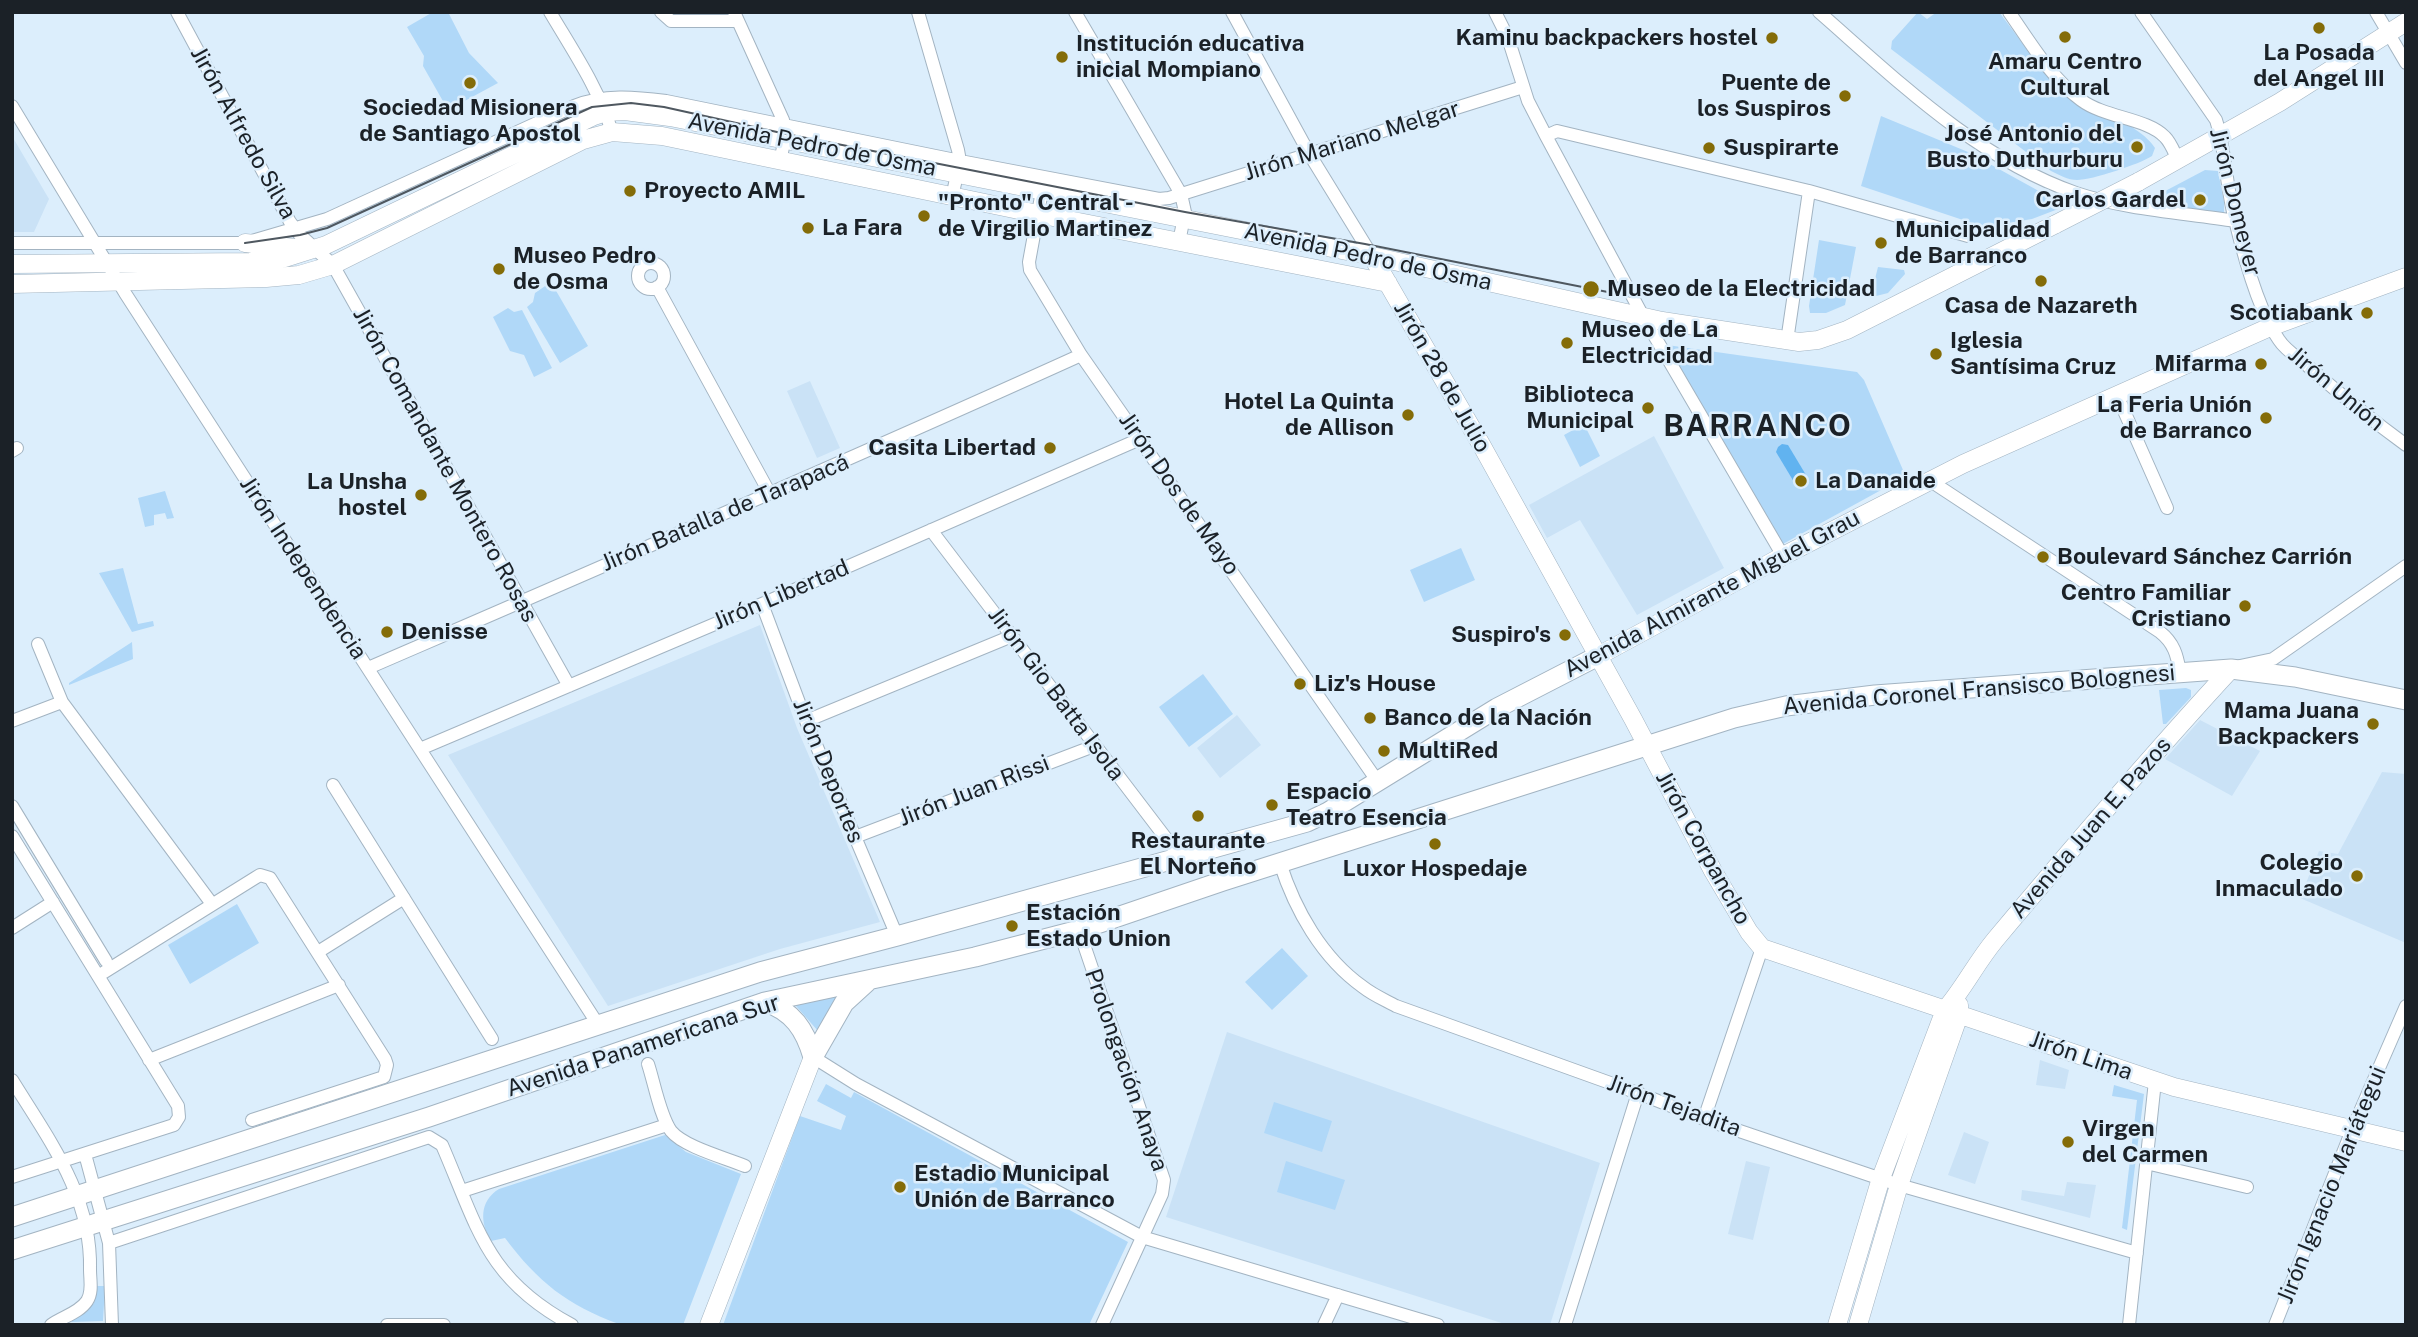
<!DOCTYPE html>
<html>
<head>
<meta charset="utf-8">
<style>
  body { margin:0 }
  #map { position:relative; width:2418px; height:1337px; overflow:hidden; background:#dceefc; font-family:"Public Sans",sans-serif }
  canvas { display:block }
  .frame { position:absolute; inset:0; border:14px solid #1b2127; pointer-events:none }
</style>
</head>
<body>
<div id="map">
<canvas width="2418" height="1337"></canvas>
<div class="frame"></div>
</div>
<script>
const ctx = document.querySelector('canvas').getContext('2d');
ctx.lineJoin = 'round';
function fill(path, color) {
  ctx.fillStyle = color;
  ctx.fill(path, 'evenodd');
}
function strokePath(path, color, width, dash) {
  ctx.strokeStyle = color;
  ctx.lineWidth = width;
  ctx.lineCap = dash ? 'butt' : 'round';
  ctx.setLineDash(dash || []);
  ctx.stroke(path);
}
function label(font, color, halo, rows, align = 'center') {
  ctx.font = font + ' "Public Sans",sans-serif';
  ctx.lineWidth = 5;
  ctx.setLineDash([]);
  ctx.textBaseline = 'middle';
  ctx.strokeStyle = halo;
  ctx.fillStyle = color;
  for (const [text, x, y, turn = 0] of rows) {
    ctx.save();
    ctx.translate(x, y);
    ctx.rotate((+turn || 0) * Math.PI / 180);
    ctx.textAlign = isNaN(turn) ? turn : align;
    if (halo) ctx.strokeText(text, 0, 0);
    ctx.fillText(text, 0, 0);
    ctx.restore();
  }
}
fill(new Path2D(`
  M12 136 49 199 34 232H12Z
  M810 381 840 448 817 458 787 391Z
  M1654 436 1724 568 1637 615 1580 520 1547 538 1529 505Z
  M760 625 797 728 880 922 780 949 608 1006 448 755Z
  M1237 715 1261 745 1220 778 1197 748Z
  M2200 720 2260 751 2232 796 2165 759Z
  M2382 772 2406 774V943L2300 898 2319 851 2338 854Z
  M1227 1032 1600 1163 1550 1325H1508L1166 1217Z
  M2040 1060 2069 1070 2065 1089 2036 1085Z
  M1964 1132 1989 1142 1975 1184 1948 1175Z
  M1746 1161 1770 1167 1753 1240 1728 1234Z
  M2067 1182 2096 1185 2090 1218 2021 1200 2022 1190 2064 1196Z`), '#cae2f6');
fill(new Path2D(`
  M433 12H448L469 53 498 83 448 110 423 66 424 56 407 27Z
  M1918 12 1927 19 1937 12H1999C2015 32 2029 55 2047 73 2070 98 2142 124 2155 148L2152 156C2140 164 2092 180 2077 180 2068 180 2059 175 2051 171L1891 49 1892 41Z
  M1881 116 1968 152 2066 206 2032 219 2008 223 1996 231 1861 186Z
  M2205 170 2218 171 2224 202V218L2153 202 2152 198Z
  M1819 240 1856 247 1845 305 1826 313H1810L1809 306Z
  M1878 267 1904 270 1905 274 1888 293 1876 296 1872 291Z
  M551 282 588 346 560 363 527 307 533 302 535 293Z
  M508 308 514 312 522 310 552 368 534 377 524 355 510 351 493 317Z
  M1667 345 1857 372 1864 380 1903 470V478L1781 545Z
  M1584 424 1600 456 1580 467 1564 435Z
  M165 491 174 518 167 519 165 513 154 515V525L145 527 138 498Z
  M1461 548 1475 580 1424 602 1410 570Z
  M123 568 138 624 153 621 154 626 132 632 99 573Z
  M132 642 133 659 69 685V683Z
  M1203 674 1233 714 1189 747 1159 707Z
  M2186 688 2191 690V697L2166 724H2163L2159 690Z
  M237 904 259 943 190 984 168 945Z
  M1282 948 1308 976 1272 1010 1245 982Z
  M837 996 818 1031 796 1006V1004Z
  M826 1084 851 1098 854 1092 1128 1242 1089 1325H723L800 1116 841 1130 846 1116 817 1101Z
  M2114 1085 2144 1094 2127 1230 2122 1228 2137 1100 2112 1096Z
  M1274 1102 1332 1121 1322 1152 1264 1133Z
  M665 1135 686 1152 741 1174 683 1325C668 1325 630 1328 619 1324 567 1305 538 1282 505 1238L491 1241C480 1223 479 1201 499 1189Z
  M1286 1161 1345 1180 1335 1210 1277 1192Z
  M97 1286H105L103 1321 71 1322 94 1303Z`), '#b0d8f8');
fill(new Path2D(`
  M1782 444 1788 445 1809 480 1807 486 1803 489 1797 487 1776 452 1778 447Z`), '#61b3f0');
const street = new Path2D(`
  M177 12 290 222 300 235 333 265 569 686
  M550 12C573 51 599 89 612 132
  M661 12 671 21H738
  M734 12 783 120 786 134 780 161
  M918 12 958 150 960 161 952 197
  M1075 12 1181 194 1185 212 1179 242
  M1232 12 1310 155 1372 256
  M1495 12 1508 38 1528 101 1546 136 1644 318 1783 556
  M1819 12C1898 81 1976 158 2076 193 2123 209 2185 213 2235 221
  M2009 12C2030 42 2051 78 2081 100 2105 118 2147 118 2165 137 2171 143 2174 152 2178 160
  M2141 12 2216 120C2226 152 2226 187 2235 220 2243 253 2259 312 2279 340 2286 351 2300 359 2310 368 2341 395 2373 421 2406 445
  M2376 12 2406 63
  M12 106 125 293 599 1026
  M1546 136 1557 131 1809 191 1968 236
  M1042 191 1029 262 1030 270 1081 355 1378 782
  M12 243H245L327 219 574 106C604 94 635 97 666 101L960 161 1159 199 1169 198 1523 87
  M638 276a13 13 0 1 1 26 0a13 13 0 1 1-26 0Z
  M657 287 769 492
  M1787 341 1809 191
  M2117 395 2167 508
  M12 451 17 448
  M1929 480 2160 632C2174 643 2177 655 2180 672
  M931 530 1181 858
  M762 604 806 721 897 936
  M38 644 62 702 212 904
  M2240 666 2273 659 2406 566
  M368 668C606 565 845 462 1081 355
  M12 721 62 702
  M806 721 1012 636
  M420 749 762 604 1140 439
  M333 785 492 1039
  M12 806 106 961
  M12 836 178 1106 179 1117 174 1125 12 1177
  M855 837 1094 746
  M1280 863C1295 910 1322 958 1363 987 1373 995 1385 1000 1396 1006L1638 1093 1704 1119 1899 1185 2137 1253
  M12 928 53 902
  M1079 930 1164 1180 1162 1194 1102 1325
  M318 952 404 898
  M98 976 255 878 260 875 270 878 385 1059 387 1065 384 1077 252 1120
  M813 1057 856 1084 1142 1237 1438 1325
  M149 1060 339 985
  M648 1064C654 1082 660 1116 671 1131 684 1147 726 1158 745 1166
  M12 1080C49 1140 92 1196 90 1270 90 1280 93 1292 87 1301 79 1313 62 1317 51 1325
  M1704 1119 1762 948
  M85 1154 109 1243 112 1325
  M2146 1163 2247 1187
  M462 1191 667 1125
  M109 1243 429 1137 442 1145C478 1228 486 1279 572 1325
  M387 1325H444
  M1324 1325 1338 1295
  M1565 1325 1638 1093
  M2129 1325 2155 1081
  M2275 1325 2352 1130 2406 1006`);
const secondary = new Path2D(`
  M2138 182 2280 102 2406 22
  M245 243 305 249
  M1372 256 1482 446 1633 719 1713 871 1749 932 1762 948 2174 1087 2406 1142
  M12 264 250 262 285 258 326 245 594 116 606 112 625 111 670 117 1372 256 1662 321 1799 342 1818 340 1847 330 2056 224
  M12 284 266 278 299 275 333 265 583 140 612 132 662 136 1038 214 1388 283
  M1598 656 1783 556 1963 464 2270 327 2406 277
  M709 1325 813 1057
  M1837 1325 1881 1178 1945 1010C1964 988 1976 963 1995 940 2072 848 2150 757 2231 669
  M1858 1325 1899 1185 1959 1015V1005`);
const primary = new Path2D(`
  M765 1002C793 1011 805 1030 813 1057
  M813 1057 844 1003 867 982
  M12 1217 760 972 897 936 1307 822 1328 812 1497 708 1598 656
  M12 1250 429 1117 765 1002 975 957 1079 930 1223 881 1734 718 1786 706 1875 695 2231 669 2295 677 2406 700`);
strokePath(street, '#a3b4c2', 14);
strokePath(secondary, '#a3b4c2', 19);
strokePath(primary, '#a3b4c2', 21);
strokePath(street, '#fff', 12);
strokePath(secondary, '#fff', 18);
strokePath(primary, '#fff', 19);
strokePath(new Path2D(`
  M245 243 300 235 327 228 592 107 631 103 664 107 786 134 1185 212 1365 244 1633 297`), '#4f5860', 2);
const secondaryBridge = new Path2D(`
  M2056 224 2138 182`);
strokePath(secondaryBridge, '#a3b4c2', 19, []);
strokePath(secondaryBridge, '#fff', 18);
for (const [x, y, r, color] of [
  [2319,28,7,"#846c08"],
  [2065,37,7,"#846c08"],
  [1772,38,7,"#846c08"],
  [1062,57,7,"#846c08"],
  [470,83,7,"#846c08"],
  [1845,96,7,"#846c08"],
  [2137,147,7,"#846c08"],
  [1709,148,7,"#846c08"],
  [630,191,7,"#846c08"],
  [2200,200,7,"#846c08"],
  [924,216,7,"#846c08"],
  [808,228,7,"#846c08"],
  [1881,243,7,"#846c08"],
  [499,269,7,"#846c08"],
  [2041,281,7,"#846c08"],
  [1591,289,9,"#846c08"],
  [2367,313,7,"#846c08"],
  [1567,343,7,"#846c08"],
  [1936,354,7,"#846c08"],
  [2261,364,7,"#846c08"],
  [1648,408,7,"#846c08"],
  [1408,415,7,"#846c08"],
  [2266,418,7,"#846c08"],
  [1050,448,7,"#846c08"],
  [1801,481,7,"#846c08"],
  [421,495,7,"#846c08"],
  [2043,557,7,"#846c08"],
  [2245,606,7,"#846c08"],
  [387,632,7,"#846c08"],
  [1565,635,7,"#846c08"],
  [1300,684,7,"#846c08"],
  [1370,718,7,"#846c08"],
  [2373,724,7,"#846c08"],
  [1384,751,7,"#846c08"],
  [1272,805,7,"#846c08"],
  [1198,816,7,"#846c08"],
  [1435,844,7,"#846c08"],
  [2357,876,7,"#846c08"],
  [1012,926,7,"#846c08"],
  [2068,1142,7,"#846c08"],
  [900,1187,7,"#846c08"]
]) {
  const dot = new Path2D();
  dot.arc(x, y, r, 0, 2 * Math.PI);
  ctx.fillStyle = color;
  ctx.fill(dot);
  strokePath(dot, '#dceefc', 2.5);
}
label('bold 23px', '#1b2127', '#dceefc', [
  ["Kaminu backpackers hostel",1758,38,"right"],
  ["Institución educativa",1076,44],
  ["inicial Mompiano",1076,70],
  ["La Posada",2319,53,"center"],
  ["del Angel III",2319,79,"center"],
  ["Amaru Centro",2065,62,"center"],
  ["Cultural",2065,88,"center"],
  ["Puente de",1831,83,"right"],
  ["los Suspiros",1831,109,"right"],
  ["Sociedad Misionera",470,108,"center"],
  ["de Santiago Apostol",470,134,"center"],
  ["José Antonio del",2123,134,"right"],
  ["Busto Duthurburu",2123,160,"right"],
  ["Suspirarte",1723,148],
  ["Proyecto AMIL",644,191],
  ["Carlos Gardel",2186,200,"right"],
  ["\"Pronto\" Central -",938,203],
  ["de Virgilio Martinez",938,229],
  ["La Fara",822,228],
  ["Municipalidad",1895,230],
  ["de Barranco",1895,256],
  ["Museo Pedro",513,256],
  ["de Osma",513,282],
  ["Museo de la Electricidad",1607,289],
  ["Casa de Nazareth",2041,306,"center"],
  ["Scotiabank",2353,313,"right"],
  ["Museo de La",1581,330],
  ["Electricidad",1581,356],
  ["Iglesia",1950,341],
  ["Santísima Cruz",1950,367],
  ["Mifarma",2247,364,"right"],
  ["Biblioteca",1634,395,"right"],
  ["Municipal",1634,421,"right"],
  ["Hotel La Quinta",1394,402,"right"],
  ["de Allison",1394,428,"right"],
  ["La Feria Unión",2252,405,"right"],
  ["de Barranco",2252,431,"right"],
  ["Casita Libertad",1036,448,"right"],
  ["La Danaide",1815,481],
  ["La Unsha",407,482,"right"],
  ["hostel",407,508,"right"],
  ["Boulevard Sánchez Carrión",2057,557],
  ["Centro Familiar",2231,593,"right"],
  ["Cristiano",2231,619,"right"],
  ["Denisse",401,632],
  ["Suspiro's",1551,635,"right"],
  ["Liz's House",1314,684],
  ["Mama Juana",2359,711,"right"],
  ["Backpackers",2359,737,"right"],
  ["Banco de la Nación",1384,718],
  ["MultiRed",1398,751],
  ["Espacio",1286,792],
  ["Teatro Esencia",1286,818],
  ["Restaurante",1198,841,"center"],
  ["El Norteño",1198,867,"center"],
  ["Colegio",2343,863,"right"],
  ["Inmaculado",2343,889,"right"],
  ["Luxor Hospedaje",1435,869,"center"],
  ["Estación",1026,913],
  ["Estado Union",1026,939],
  ["Virgen",2082,1129],
  ["del Carmen",2082,1155],
  ["Estadio Municipal",914,1174],
  ["Unión de Barranco",914,1200]
], 'left');
label('23px', '#1b2127', '#dceefc', [
  ["Jirón Alfredo Silva",243,133,61],
  ["Jirón Mariano Melgar",1352,141,-17],
  ["Avenida Pedro de Osma",812,145,11],
  ["Jirón Domeyer",2235,202,76],
  ["Avenida Pedro de Osma",1368,257,12],
  ["Jirón 28 de Julio",1442,377,60],
  ["Jirón Unión",2336,389,40],
  ["Jirón Comandante Montero Rosas",445,465,61],
  ["Jirón Dos de Mayo",1179,494,55],
  ["Jirón Batalla de Tarapacá",725,513,-23],
  ["Jirón Independencia",303,568,57],
  ["Avenida Almirante Miguel Grau",1712,594,-28],
  ["Jirón Libertad",781,595,-23],
  ["Avenida Coronel Fransisco Bolognesi",1979,690,-5],
  ["Jirón Gio Batta Isola",1056,694,53],
  ["Jirón Deportes",828,771,68],
  ["Jirón Juan Rissi",974,791,-21],
  ["Avenida Juan E. Pazos",2091,828,-49],
  ["Jirón Corpancho",1703,848,61],
  ["Avenida Panamericana Sur",643,1046,-18],
  ["Jirón Lima",2081,1056,19],
  ["Prolongación Anaya",1126,1070,71],
  ["Jirón Tejadita",1674,1106,20],
  ["Jirón Ignacio Mariátegui",2332,1185,-68]
]);
ctx.letterSpacing = '2px';
label('bold 30px', '#1b2127', '#dceefc', [
  ["BARRANCO",1758,427]
]);
ctx.letterSpacing = '0px';
</script>
</body>
</html>
